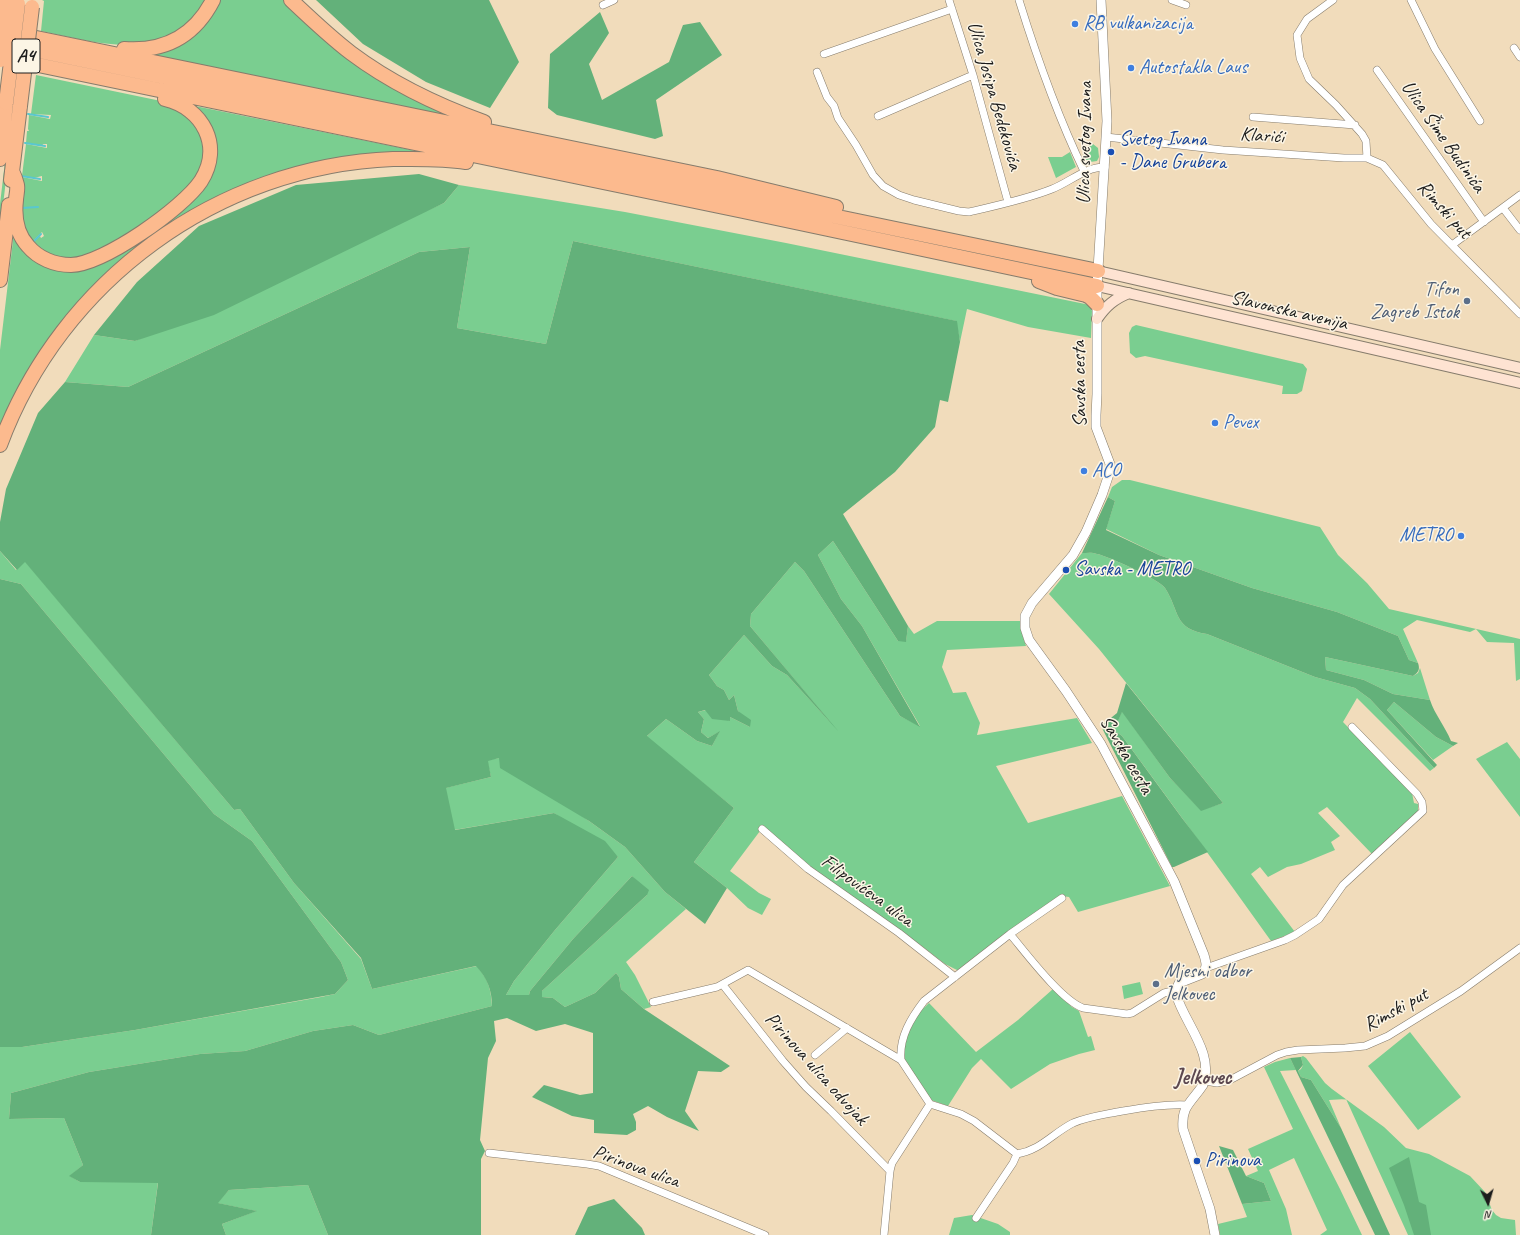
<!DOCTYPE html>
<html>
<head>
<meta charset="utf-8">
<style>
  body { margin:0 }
  #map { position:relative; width:1520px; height:1235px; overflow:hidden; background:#f1dcbb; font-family:Caveat,sans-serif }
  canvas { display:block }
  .north { position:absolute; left:1468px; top:1183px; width:40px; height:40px; -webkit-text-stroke:3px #fcf5e5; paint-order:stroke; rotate:175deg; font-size:11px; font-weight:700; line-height:16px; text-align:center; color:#1c1c1c }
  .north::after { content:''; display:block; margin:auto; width:14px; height:18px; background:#1c1c1c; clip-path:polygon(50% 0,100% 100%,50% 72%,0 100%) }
</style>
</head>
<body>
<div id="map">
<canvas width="1520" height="1235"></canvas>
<div class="north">N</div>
</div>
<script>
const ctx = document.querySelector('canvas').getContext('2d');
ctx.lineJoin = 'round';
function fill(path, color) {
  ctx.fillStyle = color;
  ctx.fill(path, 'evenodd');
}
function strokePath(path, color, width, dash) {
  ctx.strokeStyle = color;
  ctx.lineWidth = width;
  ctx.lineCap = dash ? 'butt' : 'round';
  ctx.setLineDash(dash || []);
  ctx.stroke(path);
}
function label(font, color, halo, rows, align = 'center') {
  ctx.font = font + ' Caveat,sans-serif';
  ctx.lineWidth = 3;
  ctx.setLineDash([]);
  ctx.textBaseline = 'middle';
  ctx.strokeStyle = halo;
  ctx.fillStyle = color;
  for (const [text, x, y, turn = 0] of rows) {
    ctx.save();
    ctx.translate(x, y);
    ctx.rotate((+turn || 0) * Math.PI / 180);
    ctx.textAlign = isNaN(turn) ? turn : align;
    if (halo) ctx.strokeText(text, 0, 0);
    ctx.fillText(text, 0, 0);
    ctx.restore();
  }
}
fill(new Path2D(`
  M42 0H207C202 8 196 19 189 25 147 59 89 41 41 31L44 1Z
  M219 0H285L308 23 466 120 148 56Z
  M36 75 161 101 191 116 205 142 202 170 173 203 112 245 74 260 54 258 31 244 40 236 41 238 44 236 42 232 31 243 29 241 19 208H24H19L22 177 42 181V176L34 178 22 176 26 144 47 148V144H43L42 146 26 143 27 131H29L28 129 29 115 50 119 51 115 31 114Z
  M195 106 431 154 262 181 106 277 0 433V350L14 232 20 244 82 268 210 175Z
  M11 111H14L0 231V204Z
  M1093 144 1098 148 1099 157 1097 161 1090 162 1085 159 1083 153 1085 147Z
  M1070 152 1076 167 1056 178 1048 157H1062Z
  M459 185 625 212 786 243 1090 305 1092 311 1091 338 1028 327 967 309 960 342 956 321 573 241 546 344 457 328 470 247 419 252 128 387 65 382 94 335 135 341 444 203Z
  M1136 325 1303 364 1307 369 1302 391 1297 394H1282L1283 386 1145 356 1136 358 1130 353 1129 333 1132 327Z
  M1122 480H1130L1320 527 1338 555 1367 583 1389 609 1520 639V679L1516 681 1514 643 1487 642 1476 629 1470 632 1417 620 1403 629 1418 663 1409 660 1398 636 1337 612 1252 588 1159 555 1106 529 1115 501 1108 497 1112 487Z
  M833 541 898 641H906L908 626 914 634 937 621H1020L1021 630 1026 646 947 650 942 667 953 693 966 692 980 723 977 735 1077 718 1092 743 996 766 1028 823 1122 796 1170 886 1078 912 1069 897 1062 896 959 971 945 964 919 944 918 945 813 869 763 827 730 871 759 893 771 899 762 915 748 908 727 888 694 862 734 808 646 737 666 719 697 741 712 746 719 732 708 738 701 732 704 719 698 712 706 710 730 721V717L750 727 738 711 734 695 729 700 724 690 717 686 709 675 744 635 772 666 787 675 831 723 750 626 751 614 795 562 804 571 900 716 920 726 862 626 841 599 818 555Z
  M0 551 16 570 25 561 234 810 240 809 294 883 361 959 372 989 477 966C488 980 491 988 492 1006L379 1035 353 1025 313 1031 245 1051 200 1054 89 1072 11 1093 9 1119 64 1118 83 1165 70 1176 80 1182H158L151 1235H0V1047H22L135 1030 321 997 335 994 348 980 341 962 252 841 214 814 21 584 0 579Z
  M1082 553C1087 553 1092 552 1097 554 1108 556 1160 580 1165 588 1180 611 1173 629 1207 634L1315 677 1355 688 1370 699 1434 768 1430 771 1357 698 1343 722 1412 793 1414 803 1418 804V811L1414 818 1372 854 1327 807 1318 813 1340 836 1331 842 1335 850 1301 864 1287 867 1268 877 1260 867 1251 874 1295 932 1271 941C1222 872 1172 804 1122 736L1114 730 1122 711 1170 778 1201 810 1223 803 1099 649 1049 594Z
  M1325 657 1413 676 1418 673 1420 668 1430 700 1393 694 1364 680 1326 670Z
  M1394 702 1436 737 1453 746 1433 760 1387 710Z
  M1507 742 1520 759V817L1476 759Z
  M499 758 589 821 625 847 665 892 686 909 626 962 635 975 651 1007 644 1009 621 989 619 977 616 973 595 993 565 1007 553 998 542 997V991L647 895 632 876 573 939 530 991 529 995H506L514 981 555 930 618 857 554 813 454 830 445 788 491 777 487 760Z
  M1140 982 1143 994 1124 999 1122 986Z
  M1053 989 1072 1007 1079 1011 1088 1037 1091 1036 1095 1050 1079 1054 1050 1064 1011 1089 981 1059 972 1068 948 1106 931 1100 904 1060C903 1048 909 1026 916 1017 919 1012 925 1007 929 1003L976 1052 1018 1020Z
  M1410 1032 1461 1097 1418 1130 1368 1066Z
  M1303 1056 1306 1058 1325 1083 1332 1089 1384 1127 1406 1148 1429 1154 1470 1176 1485 1192 1492 1210 1496 1215 1501 1218 1515 1220 1516 1235H1408L1346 1099 1329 1100 1341 1128 1311 1080 1301 1077 1298 1071 1301 1069 1303 1065 1301 1057Z
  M1290 1058 1296 1070 1280 1071 1340 1189 1362 1235H1320L1327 1230 1294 1158 1269 1170 1286 1209 1292 1235H1220L1218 1224 1247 1217 1242 1204 1271 1201 1264 1183 1246 1176 1258 1171 1248 1149 1293 1129 1264 1067 1275 1062Z
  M308 1185 328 1235H226L222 1224 256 1211 217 1203 229 1190Z
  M972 1215 998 1224 1010 1232V1235H949L954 1218Z`), '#7ace90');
fill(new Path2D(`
  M316 0H489L519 62 490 108 426 82 363 44Z
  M600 12 609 33 589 64 602 100 669 62 683 25 700 22 722 55 656 100 663 136 655 139 557 115 548 108 550 54Z
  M419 174 459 185 444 203 214 315 135 341 94 335 137 282 199 226 296 185Z
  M573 241 957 321 960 342 948 402 940 400 935 427 895 472 843 514 908 626 906 642 898 641 833 541 818 555 841 599 862 626 920 727 900 716 804 571 795 562 751 614 750 626 839 732 787 675 772 666 744 635 709 675 717 686 724 690 729 700 734 695 738 711 751 720 750 727 730 717V721L712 719 705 710 698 712 704 719 701 732 708 738 720 731 712 746 697 741 666 719 647 736 734 808 694 862 727 888 705 924 665 892 625 847 589 821 500 768 499 758 488 761 491 777 446 788 455 830 554 813 605 841 618 857 555 930 514 981 506 995H529L530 991 573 939 632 876 649 890 647 895 542 991V997L553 998 565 1007 595 993 616 973 619 977 621 989 644 1009 730 1066 721 1072 698 1071 685 1111 699 1131 667 1117 648 1106 633 1114 636 1122V1130L627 1135 594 1133V1120L572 1116 532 1097 544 1085 580 1095 593 1093V1033L565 1024 536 1031 507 1018 494 1021 496 1041 488 1058 480 1140 485 1151 481 1159V1235H328L308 1185 229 1190 218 1203 257 1211 222 1224 226 1235H151L158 1183 80 1182 69 1176 83 1165 64 1118 9 1119 11 1093 89 1072 200 1054 245 1051 313 1031 353 1025 379 1035 492 1006C492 990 487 978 476 966L372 989 361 958 294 883 240 809 234 810 25 562 17 570 0 551V522L6 489 38 413 65 382 128 387 419 252 470 247 457 328 546 344Z
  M1108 497 1115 501 1106 530 1159 555 1252 588 1337 612 1398 636 1409 660 1418 663C1420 669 1419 672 1413 676L1325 657 1326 670 1364 680 1393 694 1430 700C1435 715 1445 726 1451 741L1458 743 1453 746 1436 737 1394 702 1387 710 1437 765 1434 768 1370 699 1355 688 1315 677 1207 634C1173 629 1180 611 1165 588 1160 580 1108 556 1097 554 1092 552 1087 553 1082 553Z
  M0 579 21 584 214 814 252 841 341 962 348 980 335 994 135 1030 22 1047H0Z
  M1126 683 1223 803 1201 811 1170 778 1122 712 1114 730 1122 736 1182 818 1208 852 1174 867H1172L1101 726 1117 713Z
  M1301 1057 1303 1065 1298 1071 1301 1077 1311 1080 1341 1128 1390 1235H1375L1290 1058Z
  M1219 1146 1233 1150 1246 1176 1264 1183 1271 1201 1242 1204Z
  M1409 1157 1419 1202 1426 1205 1431 1235H1414L1404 1205 1389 1168Z
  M614 1199 642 1228 645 1235H575L588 1207Z`), '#63b17a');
strokePath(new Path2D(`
  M28 114 48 117
  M25 143 45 146
  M21 176 40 179
  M21 208 38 207
  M33 242 41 234`), '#59c7cf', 2);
const minor = new Path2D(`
  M949 0 973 75 1008 202
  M1019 0C1037 58 1058 117 1084 171
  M1172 0 1186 5
  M1333 0 1307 19 1297 35 1300 58 1309 79 1336 105 1362 134 1366 141 1367 158 1383 165 1431 224 1520 314
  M1411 0 1435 49 1480 121
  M603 5 614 0
  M1514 48 1520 57
  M824 54 952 9
  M1377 70 1484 222
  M817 72 827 97 834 106 838 118 856 145 873 175 883 186 899 195 914 200 959 211 969 212C995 206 1027 199 1052 189 1070 182 1085 167 1105 167
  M878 116 973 75
  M1253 117 1355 125
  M1106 137 1223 150 1344 158H1367
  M1503 208 1520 230
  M1452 245 1520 195
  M762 829 808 869 899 933 955 977
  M1010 934 1062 898
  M1206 968 1285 940 1295 935 1319 919 1343 885 1423 811 1422 802 1417 794 1352 727
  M723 985 783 1061 806 1087 831 1111 890 1171
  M653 1002 717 987 748 970 901 1060 930 1104 961 1114 974 1121 1017 1154C1041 1150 1053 1133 1073 1123 1087 1117 1102 1115 1117 1112 1141 1108 1163 1104 1187 1105
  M815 1055 847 1028
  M901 1060C899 1037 911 1018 924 1001L1010 934C1026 953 1061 1000 1083 1008L1127 1014 1132 1013 1164 993 1176 990
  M1205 1081 1217 1083 1230 1080 1277 1055 1286 1052 1298 1050 1345 1048 1365 1046 1388 1036 1461 991 1520 948
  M489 1153 587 1164 599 1166 765 1235
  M976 1218 1013 1163 1017 1154
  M884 1235 890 1171 892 1163 930 1104`);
const tertiary = new Path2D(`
  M1101 0 1107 121 1097 286V394L1096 415V427L1110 464V471L1102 495 1086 532 1073 555 1032 603 1025 616V628L1029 640 1066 691 1101 744 1174 881 1204 955C1206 962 1208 968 1202 974L1179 983 1176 990V994C1184 1023 1215 1053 1203 1085 1191 1103 1181 1106 1183 1129L1210 1209 1215 1235`);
const secondary = new Path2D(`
  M1098 271 1520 368
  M1097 286 1520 383
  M1097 319C1106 306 1114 299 1129 293`);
const motorway = new Path2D(`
  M291 0C310 18 330 37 351 53 391 83 437 105 484 122
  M17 34 717 178 836 207
  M15 46 1098 271
  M124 49C164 52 194 37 213 0
  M14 60 743 211 1097 286
  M0 159 6 103
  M12 171C14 175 16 181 17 185 18 190 16 196 16 200 14 217 16 233 28 246 38 258 54 265 71 265 104 264 183 208 201 181 223 146 203 108 165 99
  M11 180 20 106
  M0 280 9 205
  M1039 281 1057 288 1086 295 1090 297 1097 304
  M0 445C61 280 218 166 393 159 417 159 442 158 466 162`);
strokePath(minor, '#867c6c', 8);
strokePath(tertiary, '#867c6c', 10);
strokePath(secondary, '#867c6c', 12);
strokePath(motorway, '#867c6c', 16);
strokePath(minor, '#fff', 7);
strokePath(tertiary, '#fff', 9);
strokePath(secondary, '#fee3d2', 10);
strokePath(motorway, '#fcba8e', 14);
const motorwayBridge = new Path2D(`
  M0 60 7 1
  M6 103 18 4
  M20 106 32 7`);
strokePath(motorwayBridge, '#867c6c', 16, []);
strokePath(motorwayBridge, '#fcba8e', 14);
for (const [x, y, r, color] of [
  [1075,24,4,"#3f7fe0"],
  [1131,68,4,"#3f7fe0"],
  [1111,152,4,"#1a4fb4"],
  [1467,301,4,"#5c6f8a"],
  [1215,423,4,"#3f7fe0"],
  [1084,471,4,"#3f7fe0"],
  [1461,536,4,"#3f7fe0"],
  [1066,570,4,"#1a4fb4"],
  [1156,984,4,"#5c6f8a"],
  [1197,1161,4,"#1a4fb4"]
]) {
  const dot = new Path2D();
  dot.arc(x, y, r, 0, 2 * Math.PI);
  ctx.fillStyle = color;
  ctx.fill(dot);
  strokePath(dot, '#fcf5e5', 1.5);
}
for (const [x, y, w] of [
  [26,56,28]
]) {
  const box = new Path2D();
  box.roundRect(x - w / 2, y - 17, w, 34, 3);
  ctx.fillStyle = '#fcf5e5';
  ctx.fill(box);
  strokePath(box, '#1c1c1c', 1);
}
label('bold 19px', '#1c1c1c', null, [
  ["A4",26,56]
]);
label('20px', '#366cbe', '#fcf5e5', [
  ["RB vulkanizacija",1083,24],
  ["Autostakla Laus",1139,68],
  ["Pevex",1223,423],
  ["ACO",1092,471],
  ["METRO",1453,536,"right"]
], 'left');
label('20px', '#1c1c1c', '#fcf5e5', [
  ["Ulica Josipa Bedekovića",994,96,74],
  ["Klarići",1262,136,4],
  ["Ulica Šime Budinića",1443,137,55],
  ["Ulica svetog Ivana",1085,143,-89],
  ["Rimski put",1444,210,48],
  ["Slavonska avenija",1289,311,13],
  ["Savska cesta",1080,384,-91],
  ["Savska cesta",1126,755,60],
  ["Filipovićeva ulica",867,891,36],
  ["Rimski put",1396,1010,-29],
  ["Pirinova ulica odvojak",816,1069,48],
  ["Pirinova ulica",636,1167,20]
]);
label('20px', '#164399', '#fcf5e5', [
  ["Svetog Ivana",1119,140],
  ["- Dane Grubera",1119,163],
  ["Savska - METRO",1074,570],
  ["Pirinova",1205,1161]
], 'left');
label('20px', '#4e5e75', '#fcf5e5', [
  ["Tifon",1459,290],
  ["Zagreb Istok",1459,313],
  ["Mjesni odbor",1164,972,"left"],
  ["Jelkovec",1164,995,"left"]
], 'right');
label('bold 22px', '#5c4850', '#fcf5e5', [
  ["Jelkovec",1203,1078]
]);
</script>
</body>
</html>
